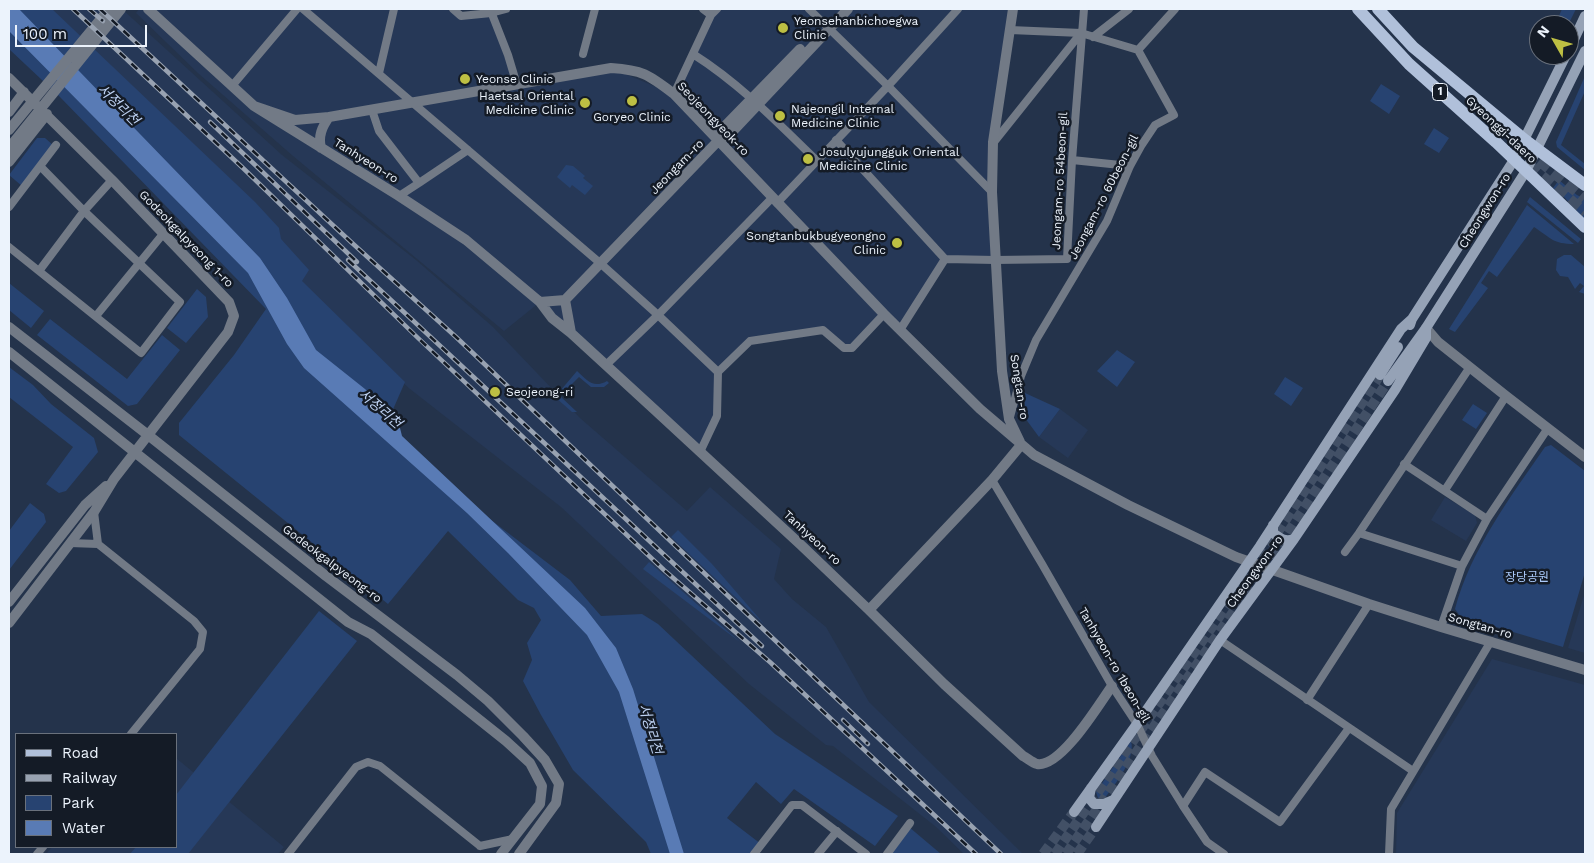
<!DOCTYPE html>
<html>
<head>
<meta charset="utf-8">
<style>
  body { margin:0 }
  #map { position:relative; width:1594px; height:863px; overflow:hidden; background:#24334b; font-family:"Work Sans",sans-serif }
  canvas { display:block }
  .frame { position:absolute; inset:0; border:10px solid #ecf3fc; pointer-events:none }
  .legend { position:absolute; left:15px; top:733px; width:162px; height:115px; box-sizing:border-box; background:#141b26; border:1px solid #6a717c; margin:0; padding:6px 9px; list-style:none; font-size:15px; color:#ecf3fc }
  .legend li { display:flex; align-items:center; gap:10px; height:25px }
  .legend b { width:25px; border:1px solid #6a717c }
  .north { position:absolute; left:1529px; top:15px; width:50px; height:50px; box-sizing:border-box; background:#141b26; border:1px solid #6a717c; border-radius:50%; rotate:308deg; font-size:14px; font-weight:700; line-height:20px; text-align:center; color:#ecf3fc }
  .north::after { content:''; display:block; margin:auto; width:18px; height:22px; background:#bdbf43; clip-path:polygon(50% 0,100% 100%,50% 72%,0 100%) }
  .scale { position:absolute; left:15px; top:25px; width:132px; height:22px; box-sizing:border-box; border:2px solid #ecf3fc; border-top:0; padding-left:6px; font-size:15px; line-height:18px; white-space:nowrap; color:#ecf3fc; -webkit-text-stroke:4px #141b26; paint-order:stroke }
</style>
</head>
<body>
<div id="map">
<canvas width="1594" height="863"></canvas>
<div class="frame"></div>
<ul class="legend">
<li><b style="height:6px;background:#b0c0da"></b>Road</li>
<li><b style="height:6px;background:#98a2b1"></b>Railway</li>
<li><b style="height:14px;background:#274371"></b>Park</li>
<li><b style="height:14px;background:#597bb5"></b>Water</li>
</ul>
<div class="north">N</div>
<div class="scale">100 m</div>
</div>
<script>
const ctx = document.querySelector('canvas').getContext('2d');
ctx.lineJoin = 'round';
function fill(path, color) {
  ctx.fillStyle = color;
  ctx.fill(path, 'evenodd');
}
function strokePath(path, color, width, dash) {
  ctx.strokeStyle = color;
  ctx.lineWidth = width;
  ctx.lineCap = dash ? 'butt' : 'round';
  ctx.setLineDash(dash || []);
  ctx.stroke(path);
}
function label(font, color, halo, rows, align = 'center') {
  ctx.font = font + ' "Work Sans","Noto Sans KR",sans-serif';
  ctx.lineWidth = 5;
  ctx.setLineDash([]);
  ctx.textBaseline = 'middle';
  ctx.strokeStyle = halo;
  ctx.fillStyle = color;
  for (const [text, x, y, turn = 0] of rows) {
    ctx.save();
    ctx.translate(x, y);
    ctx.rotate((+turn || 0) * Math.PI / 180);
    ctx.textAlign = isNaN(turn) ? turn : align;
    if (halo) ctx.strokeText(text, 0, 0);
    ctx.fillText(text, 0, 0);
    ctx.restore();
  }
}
fill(new Path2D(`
  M49 9H122L282 155 416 260 493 327 580 418 687 511 710 487 781 549 774 579 792 599 826 627 869 702 1023 854H964L935 826 833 746 826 745 749 684 561 507 410 389 349 334Z
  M139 9H453L461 16 491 13 517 85 611 68 673 94 717 9H1013L993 142 995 260 945 259 900 330 884 314 852 348 823 330 750 341 718 372 717 416 700 452 540 302 504 331 293 156 199 74 136 13Z
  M1060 409 1088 430 1068 458 1039 437Z
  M1445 497 1475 515 1477 523 1466 541 1431 520Z
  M1585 592V653L1568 648Z
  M1492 659 1585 685V854H1396L1397 813Z
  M176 758 284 847 278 854H46L52 847H176Z`), '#263857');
fill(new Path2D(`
  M9 9H52L255 202 279 228 281 239 309 270 302 281 405 382 384 430 470 504 570 580 601 616 642 614 658 624 775 734 898 816 875 846 794 789 781 804 756 782 727 818 761 844 751 854H651L646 842 573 770 541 715 523 681 532 660 527 643 541 620 534 608 518 600 448 531 388 604 179 435V423L234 355 266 309 59 96 9 49Z
  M1562 9H1576L1568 25H1555Z
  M1585 76V91L1561 145 1585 164V170L1557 147 1556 142Z
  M1381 84 1400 96 1389 114 1370 101Z
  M1434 128 1449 138 1439 153 1424 144Z
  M37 138H45L53 145 22 186 9 175Z
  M566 165 573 166 585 176 583 178 593 186 585 195 572 185 570 188 557 177Z
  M1559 180 1577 195 1585 199V220L1565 198 1553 188Z
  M1530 197 1581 239 1578 243 1527 202Z
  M1527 205 1574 244C1553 244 1551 238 1534 227L1497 277 1489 271 1481 283 1488 288 1455 332 1449 329Z
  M1564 255H1571L1585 267V294L1579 292 1584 286 1580 283 1575 289 1568 277 1560 276 1556 270 1557 259Z
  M9 283 44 311 31 328 9 310Z
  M197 289 206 297 208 317 186 343 167 328Z
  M50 319 127 379 162 335 180 350 137 404 128 406 37 335Z
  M1117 350 1135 362 1117 387 1097 371Z
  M9 367 33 385 51 404 94 438 98 452 66 491 59 493 46 484 73 447 9 397Z
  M577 371C587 380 593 389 607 381L609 383 604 387H591L579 377 560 396 577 412H572L555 397Z
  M1285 377 1303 388 1291 406 1274 394Z
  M1025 393 1060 409 1039 437 1025 418Z
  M1473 404 1487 413 1476 429 1462 420Z
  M1551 445 1585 471V572L1563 647 1460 616 1455 609C1470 551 1511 496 1545 447Z
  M30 503 44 514 46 522 9 570V531Z
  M678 530 712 564 764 624 671 537Z
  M649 562 740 642 643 569Z
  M319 611 357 641 188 854H130L136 847H176V795Z
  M1131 741C1136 759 1115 784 1105 798H1098L1096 792Z
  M909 827 941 854H887Z`), '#274371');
fill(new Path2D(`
  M9 9H19L260 258 287 298 316 350 365 389 398 420 402 436 585 608 616 648 633 689 684 854H670L619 692 587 635 508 553 467 513 304 368 287 344 248 273 9 31Z`), '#597bb5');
strokePath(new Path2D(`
  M1043 854 1074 812
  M1055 854 1279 530 1380 375
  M1066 854 1287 534 1388 381
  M1077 854 1096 827`), '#425066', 10, [10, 5]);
strokePath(new Path2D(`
  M1512 137 1585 198
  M1528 165 1585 213`), '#425066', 12, [12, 6]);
strokePath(new Path2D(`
  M303 9 600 263 658 315 718 372
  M453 9 461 16 491 13 506 9
  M490 9 508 55 517 85
  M703 9 711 15
  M809 9 888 86 992 192
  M1081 33 1138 50 1175 9
  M1093 37 1129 9
  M583 54 595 9
  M693 54C739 83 778 123 817 161
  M379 73 394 9
  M232 86 297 9
  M674 94 711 15 717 9
  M372 110 379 131 419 183 468 150
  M836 140 945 259 900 330
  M994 142 1081 33 1010 30
  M1072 160 1130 166
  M399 196 419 183
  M777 203 888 86 958 9
  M9 207 56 145
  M9 247 141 353 180 302 84 211 40 166
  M945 259 995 260 1067 259 1072 160 1084 9
  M39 271 84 211 112 180
  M96 316 163 234
  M606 365 658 315 772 198
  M1010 417 1021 376 1036 340 1107 221 1130 166 1141 146 1155 125 1174 115 1138 50
  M700 452 717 416 718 372 750 341 823 330 844 348H852L884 314
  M1404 464 1487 519
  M992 480 1042 564 1112 686 1137 724 1152 756 1183 806 1207 842 1224 854
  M1445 490 1506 396
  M94 512 98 544
  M1359 533 1462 566
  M70 543 98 544
  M98 544 194 621 203 632 200 649 131 734
  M1345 552 1359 533 1470 367
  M1441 627 1462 566 1487 519 1548 428
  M1220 640 1413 771
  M1307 700 1369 604
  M1183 806 1205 772 1280 822 1349 728
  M480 846 513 839
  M37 854 43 847
  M288 854 356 767 368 762 380 766 480 846
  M754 854 792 805H802L866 854
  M818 854 837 831
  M887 854 910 823
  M1389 854 1391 809 1491 641`), '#727a86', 8);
strokePath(new Path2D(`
  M148 9 254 106 399 196 466 240 540 302 552 318 571 333 656 411 801 545 869 610 992 480 1021 445
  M1013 9 993 142 992 192 1002 371 1009 419 1020 442
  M9 78 112 180 229 302 234 316 228 332 114 479 94 512 9 623
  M254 106 295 120 329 117 611 68C643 70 649 75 674 94L884 314 980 409 1034 455 1128 505 1236 557 1369 604 1441 627 1585 670
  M9 112 24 92
  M9 130 109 9
  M718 141 722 129 800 49
  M9 148 121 9
  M321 148C318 136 322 127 329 117
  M9 162 47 114
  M565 300 718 141 732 132 848 9
  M565 300 571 333
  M540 302 565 300
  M9 327 148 435 326 576 457 675 488 701 523 736 545 760 559 784 556 803 519 854
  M1426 328 1438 342 1506 396 1585 457
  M9 352 348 622 371 634 442 690 506 741 530 763 542 786 540 804 501 854
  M9 602 85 505 106 486
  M869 610 944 684 1023 756C1027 758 1033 763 1037 764 1061 768 1099 704 1112 686`), '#727a86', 10);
strokePath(new Path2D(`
  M1569 50 1585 16
  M1410 325 1412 319 1514 160 1566 55
  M1380 375 1398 347
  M1388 381 1426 328 1526 171 1585 51
  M1273 525V533C1281 539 1285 542 1294 539
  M1091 788 1089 798 1094 804H1104L1113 800
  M1074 812 1137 724 1260 546 1401 329 1412 319
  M1096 827 1220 640 1294 539 1395 390 1426 338V328`), '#95a2b6', 10);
strokePath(new Path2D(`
  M1358 9 1409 64 1496 142 1585 227
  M1378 9 1413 47 1525 140 1585 185`), '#b0c0da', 12);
const rail = new Path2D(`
  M73 9 244 169 418 338 664 570 771 663 976 854
  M89 9 103 21
  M100 9 351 242 456 337 744 611 1001 854
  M210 122 357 262
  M348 260 762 646
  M843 720 868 744`);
strokePath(rail, '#98a2b1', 4.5);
strokePath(rail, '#141b26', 2.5, [8]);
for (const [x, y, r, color] of [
  [783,28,6,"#bdbf43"],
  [465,79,6,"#bdbf43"],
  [632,101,6,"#bdbf43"],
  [585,103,6,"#bdbf43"],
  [780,116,6,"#bdbf43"],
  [808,159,6,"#bdbf43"],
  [897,243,6,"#bdbf43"],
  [495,392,6,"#bdbf43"]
]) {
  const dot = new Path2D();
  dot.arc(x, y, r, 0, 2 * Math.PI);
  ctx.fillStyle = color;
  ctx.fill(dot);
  strokePath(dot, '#141b26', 2);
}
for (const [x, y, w] of [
  [1440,92,15]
]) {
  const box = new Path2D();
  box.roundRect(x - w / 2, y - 8.5, w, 17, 4);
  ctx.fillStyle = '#141b26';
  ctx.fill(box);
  strokePath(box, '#ecf3fc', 1);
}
label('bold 11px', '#ecf3fc', null, [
  ["1",1440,92]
]);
label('12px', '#ecf3fc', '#141b26', [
  ["Yeonsehanbichoegwa",794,21],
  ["Clinic",794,35],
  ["Yeonse Clinic",476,79],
  ["Haetsal Oriental",574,96,"right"],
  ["Medicine Clinic",574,110,"right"],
  ["Najeongil Internal",791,109],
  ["Medicine Clinic",791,123],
  ["Goryeo Clinic",632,117,"center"],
  ["Josulyujungguk Oriental",819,152],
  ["Medicine Clinic",819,166],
  ["Songtanbukbugyeongno",886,236,"right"],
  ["Clinic",886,250,"right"],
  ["Seojeong-ri",506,392]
], 'left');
label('12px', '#ecf3fc', '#141b26', [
  ["Seojeongyeok-ro",713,119,46],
  ["Gyeonggi-daero",1501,130,43],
  ["Tanhyeon-ro",366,161,32],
  ["Jeongam-ro",677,167,-46],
  ["Jeongam-ro 54beon-gil",1060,181,-87],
  ["Jeongam-ro 60beon-gil",1104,197,-63],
  ["Cheongwon-ro",1485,211,-58],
  ["Godeokgalpyeong 1-ro",186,239,46],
  ["Songtan-ro",1019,387,81],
  ["Tanhyeon-ro",812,538,43],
  ["Godeokgalpyeong-ro",332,564,37],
  ["Cheongwon-ro",1255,572,-54],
  ["Songtan-ro",1480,626,16],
  ["Tanhyeon-ro 1beon-gil",1114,665,60]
]);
label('12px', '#aac9f9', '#141b26', [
  ["장당공원",1527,577]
]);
label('italic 14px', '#bed2f3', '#141b26', [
  ["서정리천",118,105,44],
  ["서정리천",380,409,41],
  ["서정리천",650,729,73]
]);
</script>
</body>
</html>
